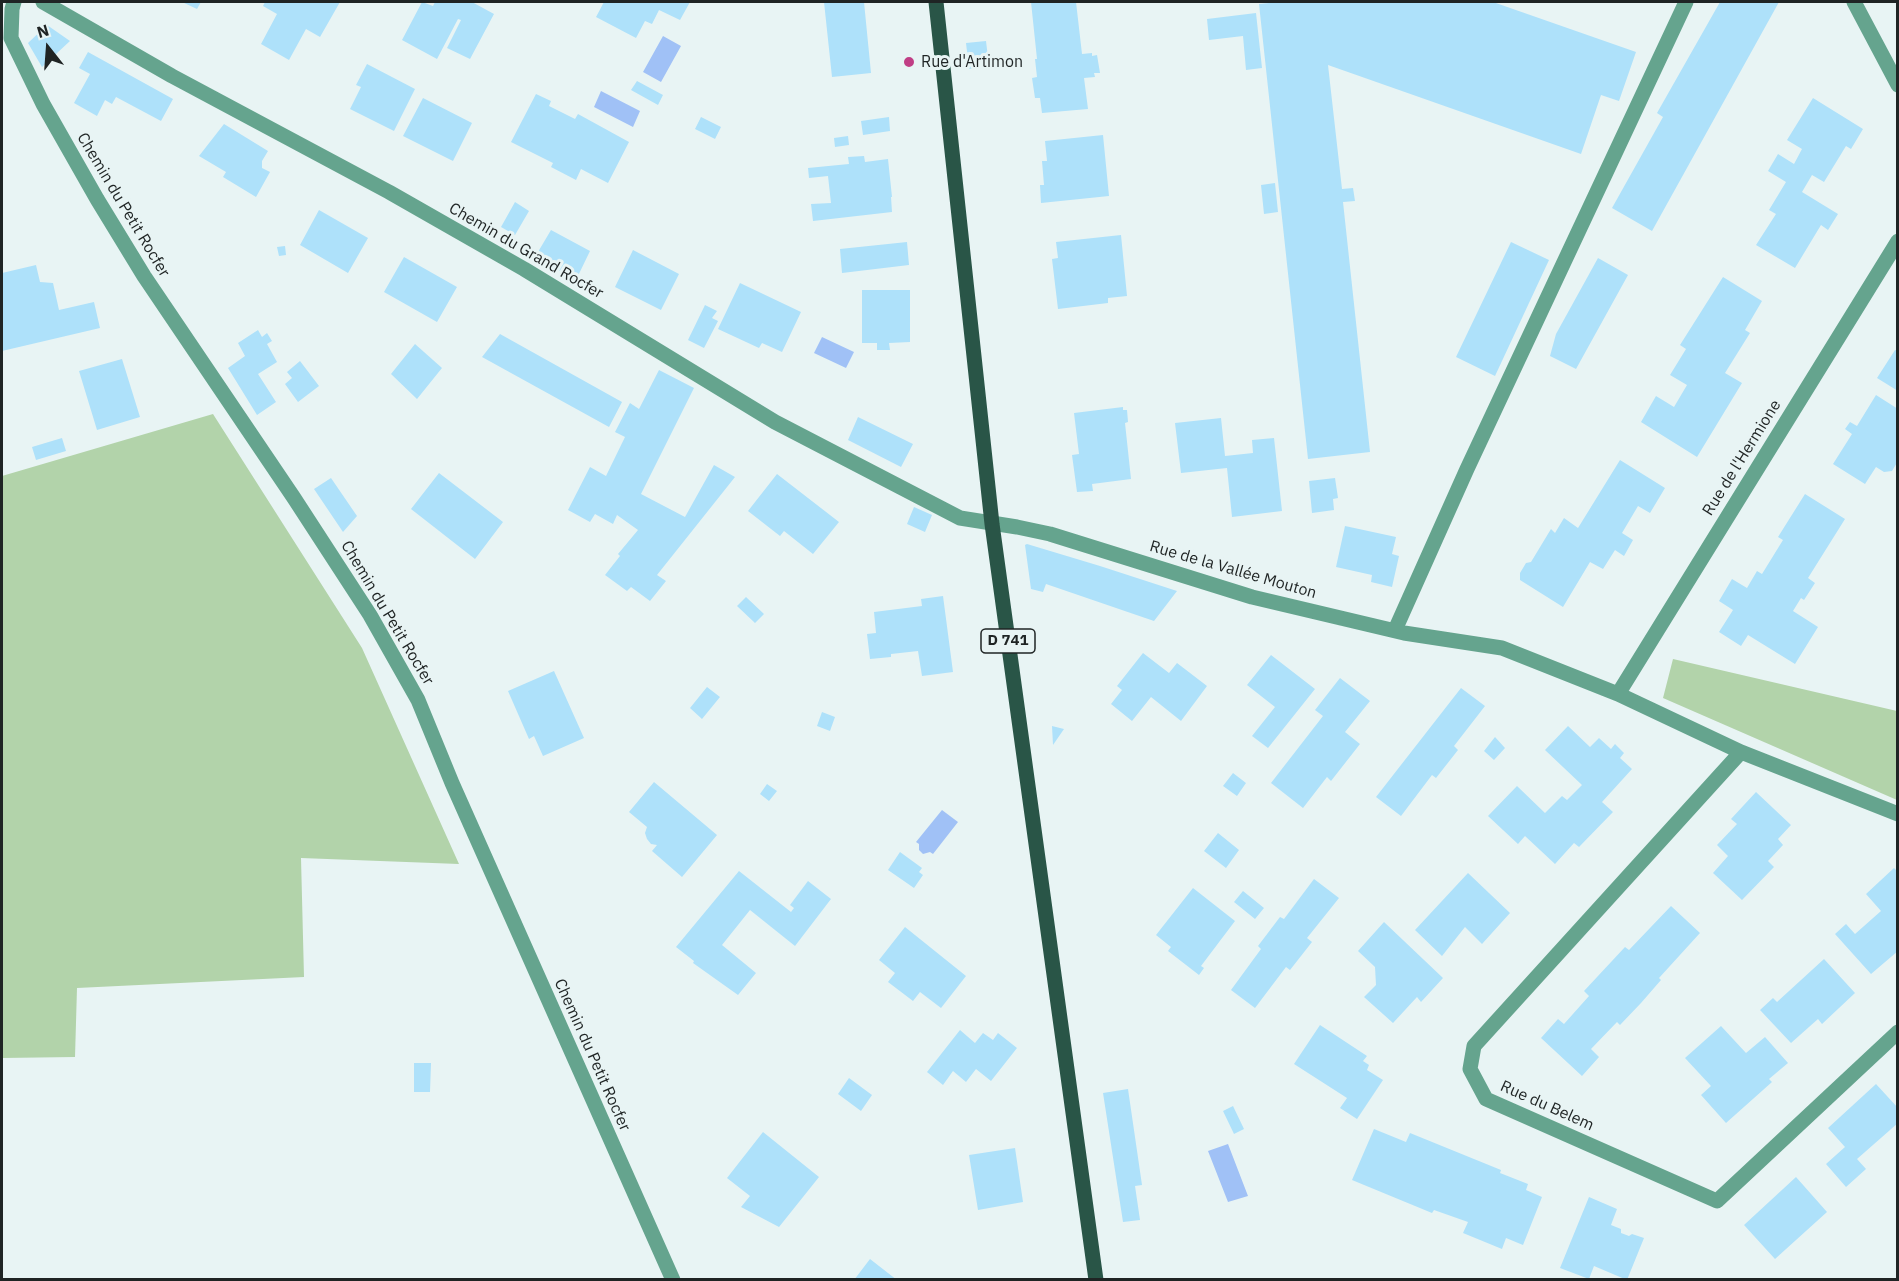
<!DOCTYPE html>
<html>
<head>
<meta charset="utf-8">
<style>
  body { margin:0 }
  #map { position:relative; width:1899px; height:1281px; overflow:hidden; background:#e8f4f4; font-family:"IBM Plex Sans",sans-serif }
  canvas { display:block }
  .frame { position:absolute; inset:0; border:3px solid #1f2424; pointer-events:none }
  .north { position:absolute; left:18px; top:18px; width:60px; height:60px; -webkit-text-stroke:4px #e8f4f4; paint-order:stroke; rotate:343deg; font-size:16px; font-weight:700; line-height:24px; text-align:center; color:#1f2424 }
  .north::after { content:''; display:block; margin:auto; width:21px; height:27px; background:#1f2424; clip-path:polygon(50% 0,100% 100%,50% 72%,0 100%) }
</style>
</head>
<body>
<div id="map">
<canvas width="1899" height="1281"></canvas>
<div class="frame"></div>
<div class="north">N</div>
</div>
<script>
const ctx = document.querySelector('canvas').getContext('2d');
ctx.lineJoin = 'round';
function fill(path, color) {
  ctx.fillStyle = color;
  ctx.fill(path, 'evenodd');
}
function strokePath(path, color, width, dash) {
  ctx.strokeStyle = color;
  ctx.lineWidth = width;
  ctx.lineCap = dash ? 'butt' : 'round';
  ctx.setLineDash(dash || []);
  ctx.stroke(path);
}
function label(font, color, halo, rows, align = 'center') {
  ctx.font = font + ' "IBM Plex Sans",sans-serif';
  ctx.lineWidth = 6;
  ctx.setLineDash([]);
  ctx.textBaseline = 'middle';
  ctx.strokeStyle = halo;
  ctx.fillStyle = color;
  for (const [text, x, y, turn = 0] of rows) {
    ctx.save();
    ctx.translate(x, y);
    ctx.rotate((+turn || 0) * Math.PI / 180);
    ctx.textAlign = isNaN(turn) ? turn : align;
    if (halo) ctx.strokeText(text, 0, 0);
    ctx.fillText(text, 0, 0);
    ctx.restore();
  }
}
fill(new Path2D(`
  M213 414 362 648 459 864 301 858 304 977 77 988 75 1057 2 1058V476Z
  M1673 659 1897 711V800L1663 698Z`), '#b2d3aa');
fill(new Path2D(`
  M663 36 681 46 661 82 643 72Z
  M601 91 640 111 633 127 594 107Z
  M822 337 854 352 846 368 814 353Z
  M942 810 958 822 933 854 930 852 923 854 919 850V844L916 842Z
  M1228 1144 1248 1196 1228 1202 1208 1151Z`), '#a0c1f6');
fill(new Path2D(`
  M182 2H201L197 9Z
  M265 2H340L320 37 306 29 289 60 261 44 277 14 263 6Z
  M422 2 433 6 435 2H472L494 14 470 59 447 48 461 20 458 19 437 59 402 40Z
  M604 2H690L680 20 659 10 652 24 645 21 636 38 596 17Z
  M824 2H864L871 73 832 77Z
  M1031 2H1076L1082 54 1092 53V56L1097 55 1100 73H1094L1095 77 1084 78 1088 109 1042 113 1040 98H1035L1032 78 1037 77 1035 59H1037Z
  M1279 2H1493L1636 52 1619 101 1601 95 1581 154 1328 65 1342 189 1353 188 1355 201 1343 202 1370 452 1308 459 1259 4Z
  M1720 2H1779L1652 231 1612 208 1663 117 1657 113Z
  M1256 13 1262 68 1246 70 1243 36 1209 40 1207 19Z
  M47 25 70 41 42 67 28 43Z
  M986 41 989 66 969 69 966 43Z
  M88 52 173 99 161 121 116 97 112 104 105 100 97 116 74 103 90 74 79 68Z
  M367 64 415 89 394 131 350 109 361 87 356 85Z
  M637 81 663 95 658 105 631 90Z
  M536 94 551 101 549 106 575 119 578 114 629 142 608 183 581 169 576 180 551 167 553 163 511 142Z
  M423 98 472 123 453 161 403 136Z
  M1813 98 1863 129 1851 149 1846 146 1824 182 1812 175 1802 192 1838 214 1828 230 1821 225 1795 268 1756 245 1776 214 1769 210 1786 182 1768 171 1778 154 1794 164 1802 149 1787 140Z
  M701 117 721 127 715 139 695 129Z
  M889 117 890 131 863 135 861 121Z
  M224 124 268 151 262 161V168L270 172 256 197 223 177 226 172 199 156Z
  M1103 135 1109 196 1041 203 1040 185H1044L1042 161H1047L1045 141Z
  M848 136 849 145 835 147 834 138Z
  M864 156 865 162 888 159 892 197H891L892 212 813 221 811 204 831 203 828 176 809 178 808 168 849 164 848 157Z
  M1275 183 1278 212 1264 214 1261 185Z
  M515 202 529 211 515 235 501 227Z
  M319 210 368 238 348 273 300 245Z
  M551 230 590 251 576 280 535 257Z
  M1121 235 1127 296 1108 298V303L1058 309 1052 259 1058 258 1056 242Z
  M907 242 909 265 842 273 840 249Z
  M1511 242 1549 260 1495 376 1456 357Z
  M285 246 286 255 279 256 277 247Z
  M633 250 679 274 661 310 615 287Z
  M404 257 457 287 437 322 384 292Z
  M1598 258 1628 275 1576 369 1550 356 1556 334Z
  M36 265 40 282 53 283 59 310 94 302 100 328 2 351V273Z
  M1723 277 1762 301 1745 330 1750 333 1725 373 1742 383 1697 457 1641 422 1656 396 1674 407 1687 385 1670 375 1686 349 1680 345Z
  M740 283 801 312 782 352 762 343 759 348 718 329Z
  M862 290H910V342L889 343 890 350H877V343H862Z
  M705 305 717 311 712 318 718 321 704 348 688 340Z
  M258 330 262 337 267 333 272 341 267 344 277 362 258 374 276 402 257 415 228 368 245 356 238 343Z
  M500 334 622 402 609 427 482 357Z
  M415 344 442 368 417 399 391 374Z
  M1895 350 1898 351V391L1877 378Z
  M122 359 140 417 97 430 79 371Z
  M300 361 319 386 298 402 285 384 292 378 287 372Z
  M659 370 694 388 641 494 685 517 714 465 735 477 657 575 666 581 650 601 631 587 627 591 605 575 620 556 618 554 638 530 617 515 613 524 595 514 590 522 568 510 590 467 606 476 625 437 615 432 630 403 639 409Z
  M1876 395 1898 409V461L1892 471 1884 472 1876 467 1865 484 1833 464 1852 434 1845 429 1850 422 1857 426Z
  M1123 407V410H1127L1128 422 1125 423 1131 479 1092 484 1093 491 1077 492 1072 455 1079 454 1074 413Z
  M858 417 913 444 901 467 848 440Z
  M1221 418 1225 456 1253 453 1252 440 1274 438 1282 511 1232 517 1227 468 1181 473 1175 423Z
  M62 438 66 451 36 460 32 447Z
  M1620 460 1665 488 1650 513 1638 506 1622 533 1633 540 1624 556 1615 550 1603 569 1590 562 1563 607 1520 580V573L1526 563 1531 562 1551 529 1555 533 1564 518 1578 528Z
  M439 473 503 522 475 559 411 509Z
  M777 474 839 522 813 554 784 531 780 536 748 511Z
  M331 478 357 516 343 532 314 489Z
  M1335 478 1338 498 1333 499 1334 510 1312 513 1309 481Z
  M1805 494 1845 519 1808 578 1815 583 1804 600 1801 598 1793 611 1818 627 1795 664 1748 635 1741 646 1719 632 1733 610 1719 601 1732 579 1747 588 1757 571 1762 574 1783 540 1778 537Z
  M914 507 932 515 925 532 907 524Z
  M1345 526 1396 537 1392 554 1399 556 1392 587 1371 582 1372 575 1336 567Z
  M1027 544 1100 566 1177 591 1154 621 1046 584 1043 592 1031 589 1025 545Z
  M943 596 953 672 922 676 918 651 891 654V657L870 659 867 634 876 633 874 612 922 606 921 599Z
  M746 597 764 614 755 623 737 606Z
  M1143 653 1169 673 1177 663 1207 686 1181 721 1151 697 1132 721 1111 704 1122 690 1117 686Z
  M1271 655 1315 689 1268 748 1252 736 1275 707 1247 685Z
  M554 671 584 738 543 756 534 736 529 739 508 691Z
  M1340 678 1370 701 1345 732 1360 744 1331 781 1327 777 1303 808 1271 783 1323 716 1315 710Z
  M707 687 720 697 702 719 690 708Z
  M1461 688 1485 706 1454 746 1458 750 1436 778 1432 775 1401 816 1376 797Z
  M822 712 835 717 830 731 817 726Z
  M1052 726 1064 729 1053 745Z
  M1568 726 1590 747 1599 738 1611 749 1615 744 1624 753 1620 758 1632 769 1602 802 1613 812 1579 847 1574 843 1555 864 1525 836 1518 844 1488 816 1517 786 1545 813 1562 796 1567 800 1582 785 1545 750Z
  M1495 737 1505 748 1494 760 1484 751Z
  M1233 773 1246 783 1237 796 1223 786Z
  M654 782 717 835 682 877 652 851 657 845 651 844 647 839 645 833 647 827 629 812Z
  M767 784 777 791 769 801 760 794Z
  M1756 792 1791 825 1778 839 1783 845 1768 861 1774 867 1742 900 1713 873 1728 856 1717 845 1737 824 1731 819Z
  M1218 833 1239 850 1226 868 1204 851Z
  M900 852 922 868 919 872 923 875 914 888 888 870Z
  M1894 868 1898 872V951L1871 974 1835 934 1846 924 1855 934 1881 911 1866 894Z
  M739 871 791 912 794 908 790 905 808 881 831 899 795 946 750 910 722 945 756 973 738 995 693 963 694 961 676 947Z
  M1468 873 1510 913 1482 944 1465 927 1442 956 1415 930Z
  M1314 879 1339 898 1307 938 1312 942 1290 970 1286 967 1255 1008 1231 990 1261 949 1258 946 1280 917 1284 919Z
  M1193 888 1235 921 1201 966 1204 968 1199 975 1168 951 1171 947 1156 935Z
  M1243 891 1264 908 1255 919 1234 902Z
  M1671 906 1700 933 1659 978 1661 980 1641 1003 1620 1025 1617 1022 1591 1049 1599 1057 1582 1076 1541 1038 1558 1019 1564 1024 1589 996 1584 991 1625 947 1629 950Z
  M1384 922 1443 978 1421 1002 1417 997 1393 1023 1364 997 1376 985 1375 967 1358 951Z
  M905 927 966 976 941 1008 920 992 913 1001 888 982 895 973 879 960Z
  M1824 959 1855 993 1822 1024 1818 1019 1791 1043 1760 1010 1773 998 1777 1002Z
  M1320 1025 1367 1056 1363 1061 1369 1065 1367 1070 1383 1080 1357 1119 1340 1108 1347 1098 1294 1064Z
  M1721 1026 1746 1053 1765 1037 1788 1063 1769 1079 1772 1082 1726 1123 1701 1095 1711 1086 1685 1058Z
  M960 1030 975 1043 983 1033 993 1040 998 1033 1017 1048 991 1081 976 1069 966 1082 953 1071 943 1085 927 1072Z
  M414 1063H431L430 1092H414Z
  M849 1078 872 1095 861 1111 838 1094Z
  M1876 1084 1898 1108V1123L1857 1159 1866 1169 1846 1187 1826 1164 1845 1147 1828 1128Z
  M1128 1089 1142 1185 1135 1186 1140 1220 1123 1222 1103 1093Z
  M1233 1106 1244 1129 1234 1134 1223 1111Z
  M1374 1129 1406 1142 1410 1133 1501 1170 1500 1173 1528 1184 1526 1190 1542 1197 1523 1245 1506 1238 1502 1249 1463 1233 1468 1222 1434 1210 1432 1213 1352 1180Z
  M763 1132 819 1177 779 1227 741 1207 750 1196 727 1178Z
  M1015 1148 1023 1202 978 1210 969 1155Z
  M1796 1177 1827 1212 1775 1259 1744 1225Z
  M1589 1197 1617 1209 1611 1225 1621 1229V1233L1629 1236 1632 1234 1644 1238 1627 1280 1594 1266 1589 1279 1560 1268Z
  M870 1259 897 1280H854Z`), '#aee1fa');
strokePath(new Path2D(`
  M14 2 12 9 11 38 43 104 97 199 144 276 294 498 370 615 418 700 452 783 673 1280
  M43 2 172 76 389 192 524 269 775 422 960 518 1017 527 1050 534 1252 597 1404 633 1502 648 1618 694 1741 752 1898 814
  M1854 2 1898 85
  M1395 630 1467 469 1686 2
  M1618 694 1898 241
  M1741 752 1474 1046 1470 1069 1486 1099 1717 1201 1898 1032`), '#65a48e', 15);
strokePath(new Path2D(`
  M936 2 992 524 1096 1280`), '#295547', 15);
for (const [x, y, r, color] of [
  [909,62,6,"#c03e85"]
]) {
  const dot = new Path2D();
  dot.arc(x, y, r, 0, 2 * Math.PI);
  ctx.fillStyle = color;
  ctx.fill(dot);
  strokePath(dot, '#e8f4f4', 2);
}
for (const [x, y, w] of [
  [1008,641,54]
]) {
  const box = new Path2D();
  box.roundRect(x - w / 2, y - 12, w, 24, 4.5);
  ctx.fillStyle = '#e8f4f4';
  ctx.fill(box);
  strokePath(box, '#1f2424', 1.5);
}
label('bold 15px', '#1f2424', null, [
  ["D 741",1008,641]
]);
label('16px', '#1f2424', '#e8f4f4', [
  ["Rue d'Artimon",921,62]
], 'left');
label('16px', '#1f2424', '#e8f4f4', [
  ["Chemin du Petit Rocfer",123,205,59],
  ["Chemin du Grand Rocfer",526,251,30],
  ["Rue de l'Hermione",1742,458,-58],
  ["Rue de la Vallée Mouton",1233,570,16],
  ["Chemin du Petit Rocfer",387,613,59],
  ["Chemin du Petit Rocfer",592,1055,66],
  ["Rue du Belem",1547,1106,24]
]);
</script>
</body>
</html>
